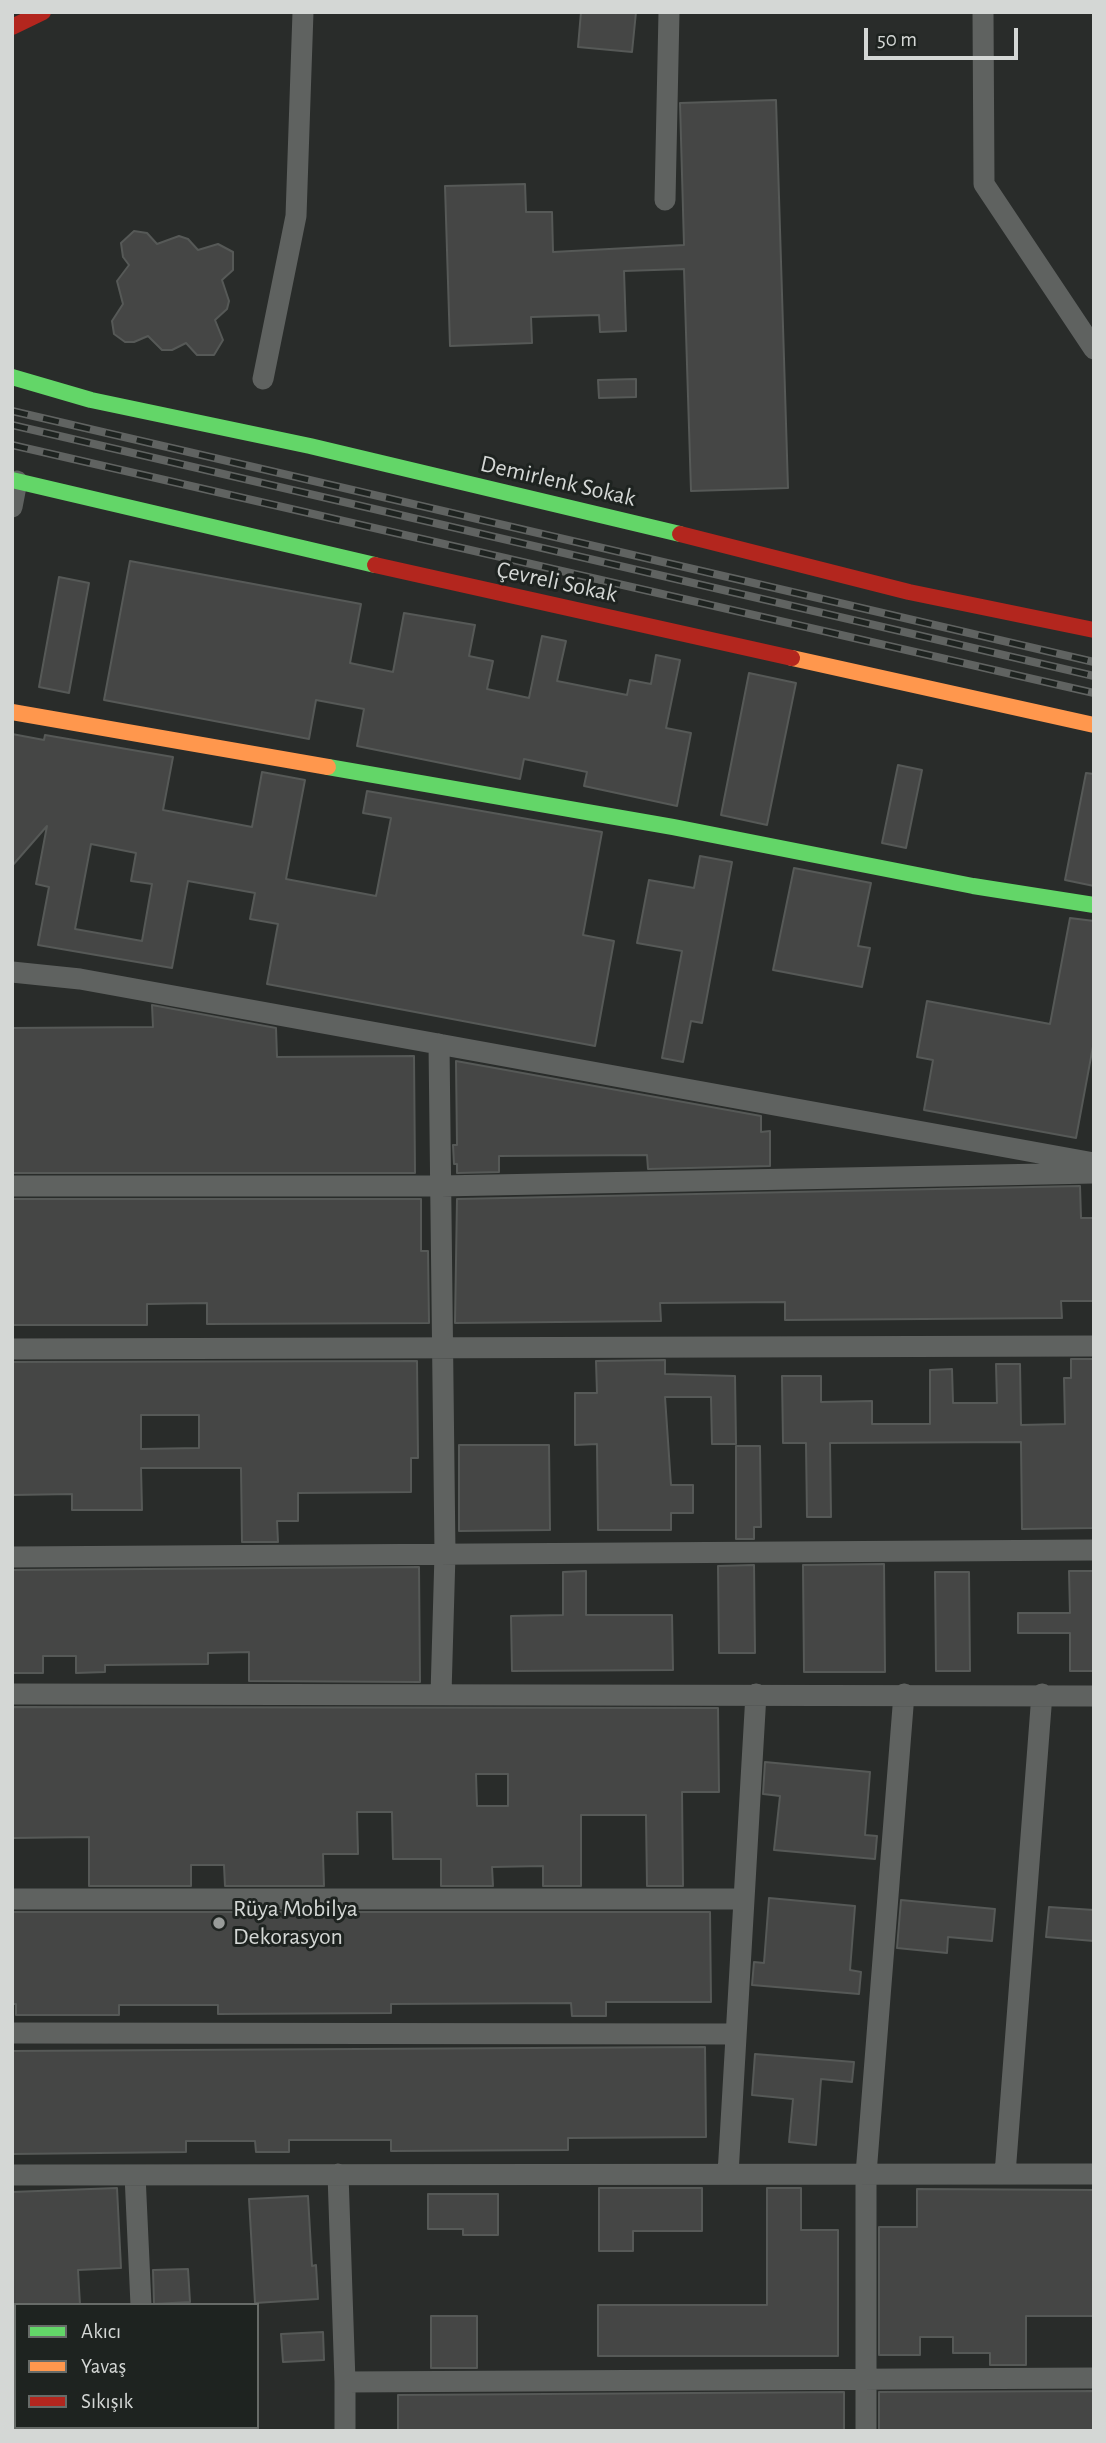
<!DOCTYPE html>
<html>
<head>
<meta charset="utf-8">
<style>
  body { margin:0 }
  #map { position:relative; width:1106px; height:2443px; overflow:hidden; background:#292c2a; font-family:"Alegreya Sans",sans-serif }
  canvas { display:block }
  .frame { position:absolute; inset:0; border:14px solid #d4d7d5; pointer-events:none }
  .legend { position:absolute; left:14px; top:2303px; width:245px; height:126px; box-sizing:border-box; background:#1e2320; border:2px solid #676b68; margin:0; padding:9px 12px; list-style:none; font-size:21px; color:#d4d7d5 }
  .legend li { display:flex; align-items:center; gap:14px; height:35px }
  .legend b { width:35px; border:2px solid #676b68 }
  .scale { position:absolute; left:864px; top:28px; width:154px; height:32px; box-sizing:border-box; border:4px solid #d4d7d5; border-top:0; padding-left:9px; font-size:21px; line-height:24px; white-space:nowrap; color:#d4d7d5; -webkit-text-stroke:5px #1e2320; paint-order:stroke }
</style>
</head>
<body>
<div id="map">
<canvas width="1106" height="2443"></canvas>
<div class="frame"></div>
<ul class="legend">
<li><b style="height:9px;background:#63d668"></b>Akıcı</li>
<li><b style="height:9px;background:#ff974d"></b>Yavaş</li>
<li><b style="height:9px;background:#b3261e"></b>Sıkışık</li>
</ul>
<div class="scale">50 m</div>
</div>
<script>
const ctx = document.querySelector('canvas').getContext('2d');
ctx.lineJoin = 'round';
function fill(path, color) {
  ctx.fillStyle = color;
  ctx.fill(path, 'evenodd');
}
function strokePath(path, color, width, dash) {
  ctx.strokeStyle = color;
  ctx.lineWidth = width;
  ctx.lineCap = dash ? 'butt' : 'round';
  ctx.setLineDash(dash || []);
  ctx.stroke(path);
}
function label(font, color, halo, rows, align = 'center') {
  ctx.font = font + ' "Alegreya Sans",sans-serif';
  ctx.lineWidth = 6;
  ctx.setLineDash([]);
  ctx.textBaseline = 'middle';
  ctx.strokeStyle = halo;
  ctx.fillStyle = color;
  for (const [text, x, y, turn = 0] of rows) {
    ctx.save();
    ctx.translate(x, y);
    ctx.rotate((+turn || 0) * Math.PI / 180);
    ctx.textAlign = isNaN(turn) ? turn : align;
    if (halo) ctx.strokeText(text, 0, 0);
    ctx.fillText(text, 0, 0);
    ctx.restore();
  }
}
const building = new Path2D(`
  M581 12H636L632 52 578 47Z
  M776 100 788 488 691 491 684 269 624 271 626 331 600 332 599 315 531 317 532 343 450 346 445 186 525 184 526 212H552L553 252 684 245 680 103Z
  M134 231 147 233 157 244 179 236 188 239 198 250 218 244 233 252V270L222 280 229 301 227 309 215 320 223 340 214 355H197L186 343 172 350H162L148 336 134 342H125L114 334 112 321 123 304 117 281 129 265 123 257 121 243Z
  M636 379V397L599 398 598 380Z
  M130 561 361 604 350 663 393 672 404 613 475 625 469 656 493 661 487 689 529 698 542 636 566 641 557 681 627 695 630 680 651 684 656 655 680 660 666 728 691 733 677 806 584 786 587 772 524 759 520 779 357 746 364 709 316 700 309 739 104 700Z
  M59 577 89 583 69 693 39 687Z
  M749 673 796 683 767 825 721 815Z
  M12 734 44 740 45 735 173 757 163 810 252 827 262 772 305 780 286 879 376 896 391 818 363 813 367 791 602 832 583 935 614 941 595 1046 267 984 278 924 250 919 255 893 188 881 172 968 38 945 49 887 36 884 47 826 12 866ZM91 844 136 853 131 881 152 884 142 941 75 929Z
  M898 765 922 770 906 848 882 843Z
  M1086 773 1094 774V886L1065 880Z
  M700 856 732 862 702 1023 691 1021 683 1062 662 1058 682 951 637 943 649 880 694 888Z
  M794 868 871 883 858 946 870 948 862 987 773 970Z
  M1070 918 1094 921V1041L1076 1138 924 1110 933 1060 917 1057 927 1001 1050 1024Z
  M152 1005 276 1028 277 1057 414 1056 415 1173H12V1028L153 1027Z
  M456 1061 761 1116V1132L770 1131V1166L648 1169 647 1155 499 1156V1172L457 1173V1164H454L453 1145H457Z
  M1080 1186 1081 1218H1094V1301H1061L1062 1318 785 1320V1302L660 1303 661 1321 455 1323 457 1199Z
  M12 1199H421V1251H428L429 1323 207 1324V1303L147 1304V1325H12Z
  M1071 1359H1094V1528L1022 1529 1021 1442 830 1443 831 1517H807L806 1443H783L782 1376H821V1402L872 1401V1424H930V1370L952 1369 953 1403H997L996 1364H1020L1021 1425 1065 1424 1064 1378H1071Z
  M665 1360V1374L735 1376 736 1444H712L711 1397H665L671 1485H693V1513H671V1530H598L597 1444 575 1445V1393H597L596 1361Z
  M417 1361 418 1458H411V1492L298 1493V1521H277L278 1542H242L241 1468H141L142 1510H72V1494L12 1495V1362ZM141 1415H199V1448L141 1449Z
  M459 1445H549L550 1530 459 1531Z
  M736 1446H760L761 1527H754V1539H736Z
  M884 1564 885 1672H804L803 1565Z
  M754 1565 755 1653H719L718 1566Z
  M419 1567 420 1682 249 1681V1652L208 1653V1664L105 1665V1672L76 1673V1656H43V1673H12V1570Z
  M586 1571V1615H672L673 1670 512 1671 511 1616 563 1615V1572Z
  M1069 1571H1094V1671H1070V1633H1018V1613H1070Z
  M935 1572H969L970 1671H936Z
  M12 1707 718 1708 719 1792H682L683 1886H647L646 1815H581V1886H543V1866L492 1867 493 1886H441V1859H393L392 1812H357L358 1854H323L324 1886H225L224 1865H191V1886H89V1837L12 1838ZM476 1774H508V1806H477Z
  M765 1762 870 1772 865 1835 877 1836 875 1859 774 1850 780 1796 763 1794Z
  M769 1898 855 1906 850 1970 861 1972 859 1994 752 1985 754 1962 764 1963Z
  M901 1900 995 1909 992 1941 948 1937 947 1953 897 1948Z
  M1049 1907 1094 1910V1941L1046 1937Z
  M12 1912H710L711 2002H606V2016H572L571 2003 391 2004V2013L218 2014V2005H119V2015H16V2004H12Z
  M705 2047 706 2137 568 2138V2150L391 2151V2140H289V2152H256L255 2141H186V2152L12 2154V2051Z
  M755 2054 854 2062 852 2082 821 2079 816 2145 789 2142 793 2099 752 2095Z
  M117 2188 121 2268 78 2270 80 2305H12V2192Z
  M599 2188H702V2231H633V2251H599Z
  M767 2188H801V2230H838V2356H598V2305H767Z
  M917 2189 1094 2190V2316H1026V2365H990V2353H953V2337H920V2355H879V2227H917Z
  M428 2194H498V2235H463V2229H428Z
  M308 2196 312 2266 316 2265 318 2299 255 2303 249 2199Z
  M188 2269 190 2302 154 2304 153 2270Z
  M431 2316H477V2368H431Z
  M323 2332 324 2360 283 2362 281 2334Z
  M1094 2391V2431H879V2392Z
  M844 2392V2431H398V2395Z`);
fill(building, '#454645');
strokePath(building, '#565957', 2);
strokePath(new Path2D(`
  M983 12 984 184 1094 349
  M665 200 669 12
  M263 379 296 216 303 12
  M12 507 17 481
  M12 972 80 979 1094 1163
  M439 1044 445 1554 441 1694
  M12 1186H441L1094 1173
  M12 1349 1094 1346
  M12 1557 1094 1550
  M12 1694 1094 1696
  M12 1899H742
  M12 2033 736 2034
  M338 2174 345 2382 1094 2378
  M728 2174 756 1694
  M1005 2174 1042 1694
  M12 2175 1094 2174
  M135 2175 141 2305
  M345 2382V2431
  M146 2427V2431
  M866 2431V2174L904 1694`), '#5f6260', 21);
strokePath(new Path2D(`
  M12 377 91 400 310 446 680 534
  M12 480 375 565
  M328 767 673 827 973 886 1094 905`), '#63d668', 16);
strokePath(new Path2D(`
  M792 658 1094 725
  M12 712 328 767`), '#ff974d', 16);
strokePath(new Path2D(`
  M12 27 43 12
  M680 534 909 592 1094 630
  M375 565 792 658`), '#b3261e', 16);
const rail = new Path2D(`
  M12 411 1094 662
  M12 425 1094 676
  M12 445 1094 693`);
strokePath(rail, '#606361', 8);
strokePath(rail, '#1e2320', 5, [16]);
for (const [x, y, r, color] of [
  [219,1923,7,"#989b99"]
]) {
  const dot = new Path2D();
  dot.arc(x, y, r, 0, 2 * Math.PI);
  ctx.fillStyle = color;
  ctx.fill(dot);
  strokePath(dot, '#1e2320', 2.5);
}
label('24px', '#d4d7d5', '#1e2320', [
  ["Demirlenk Sokak",558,481,13],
  ["Çevreli Sokak",557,582,12]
]);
label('24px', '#d4d7d5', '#1e2320', [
  ["Rüya Mobilya",233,1909],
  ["Dekorasyon",233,1937]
], 'left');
</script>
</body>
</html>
